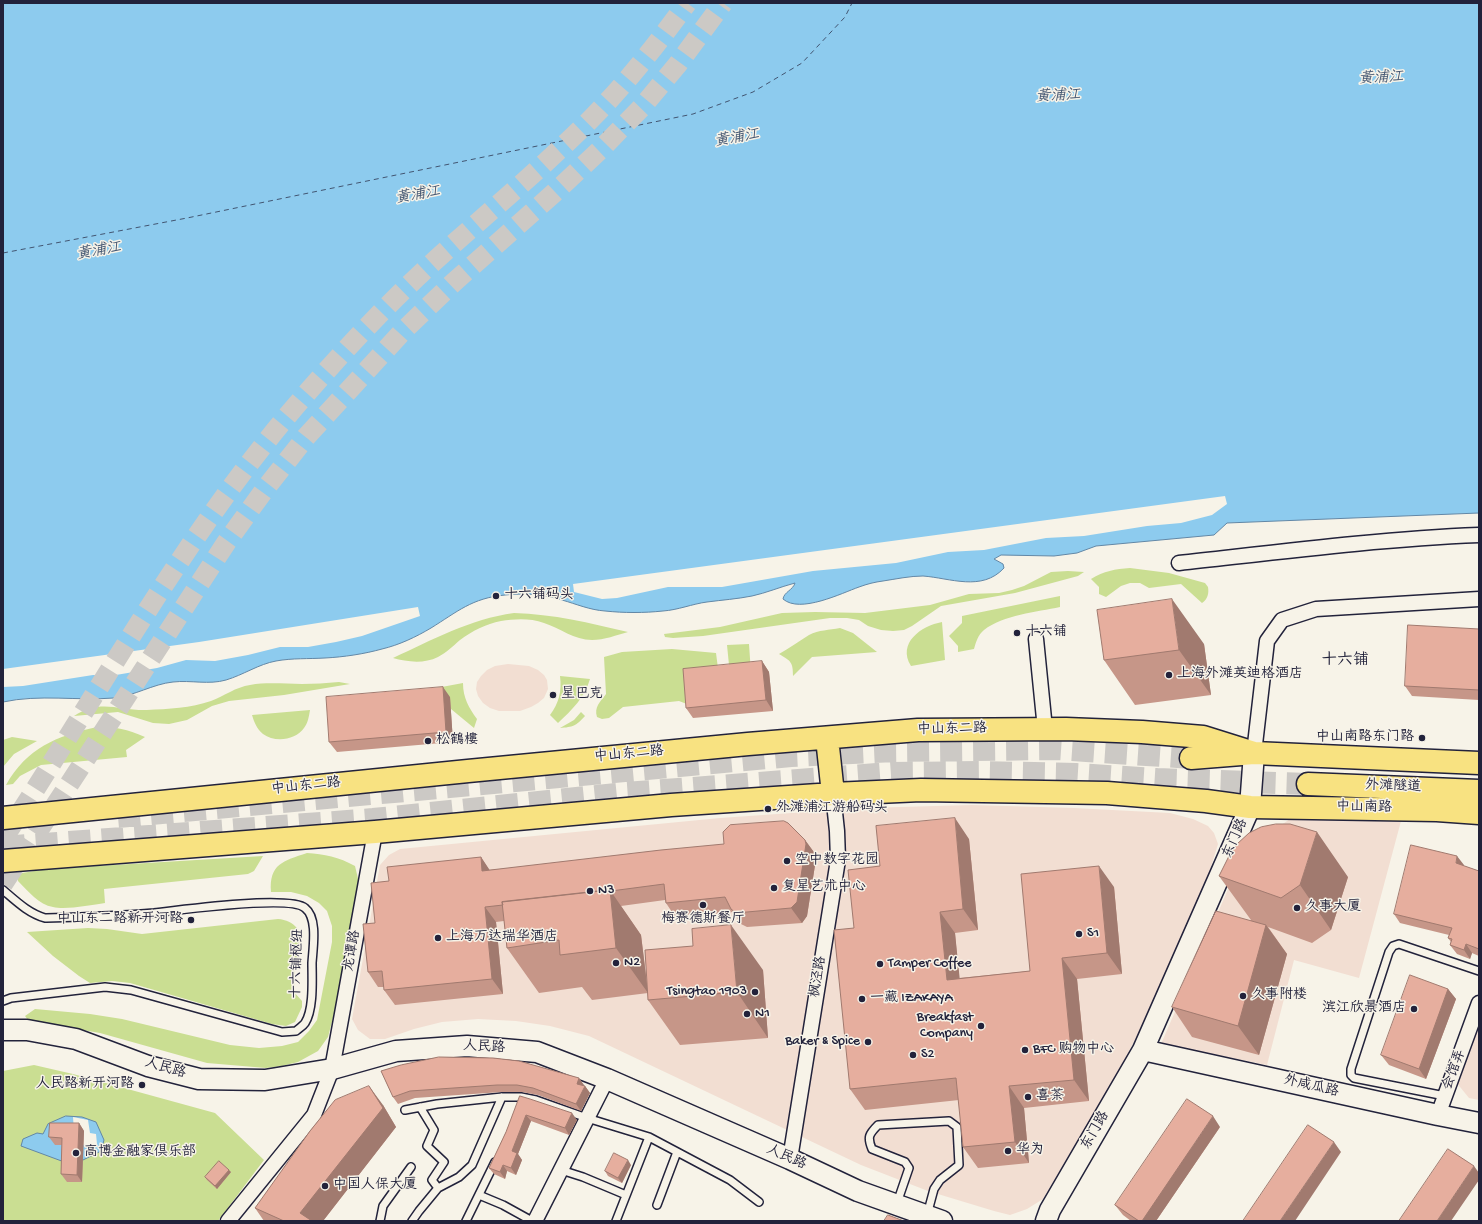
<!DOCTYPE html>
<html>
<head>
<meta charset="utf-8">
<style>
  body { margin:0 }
  #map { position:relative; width:1482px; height:1224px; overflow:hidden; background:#f7f3e8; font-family:"Gochi Hand",sans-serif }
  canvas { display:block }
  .frame { position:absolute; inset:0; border:4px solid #22223b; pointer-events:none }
</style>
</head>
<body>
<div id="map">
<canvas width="1482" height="1224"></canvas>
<div class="frame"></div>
</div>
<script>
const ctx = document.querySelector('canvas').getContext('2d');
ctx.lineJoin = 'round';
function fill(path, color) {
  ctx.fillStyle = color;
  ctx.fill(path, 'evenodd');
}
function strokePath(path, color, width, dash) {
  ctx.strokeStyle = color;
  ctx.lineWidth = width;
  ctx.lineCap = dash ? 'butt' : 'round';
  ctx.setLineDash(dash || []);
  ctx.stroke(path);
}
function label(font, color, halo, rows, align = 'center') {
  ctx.font = font + ' "Gochi Hand","LXGW WenKai TC",sans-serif';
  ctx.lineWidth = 3;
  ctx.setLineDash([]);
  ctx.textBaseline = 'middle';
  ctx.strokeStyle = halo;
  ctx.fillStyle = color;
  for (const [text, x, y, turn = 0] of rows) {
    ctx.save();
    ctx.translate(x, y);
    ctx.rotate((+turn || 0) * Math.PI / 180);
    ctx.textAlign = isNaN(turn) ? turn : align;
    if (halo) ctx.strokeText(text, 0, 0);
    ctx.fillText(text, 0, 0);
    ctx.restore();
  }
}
fill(new Path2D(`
  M508 664 529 666 538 670 544 675 547 680 548 689 544 698 538 703 531 707 520 711H499L490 708 483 703 478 696 476 689 477 682 481 676 487 670 495 666Z
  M972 805 1074 808 1170 813 1193 819 1208 826 1214 833 1218 844 1205 886 1151 1009 1116 1076 1043 1199 1027 1209 1010 1215 994 1211 928 1191 861 1165 589 1036 550 1026 516 1021 478 1019 442 1022 414 1029 385 1039H370L358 1030 352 1019 380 865 389 855 400 849 720 818 863 808Z
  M1290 819 1401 821 1359 978 1294 960 1267 1065 1161 1044 1245 850Z
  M1479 1019V1100L1469 1098 1456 1082Z`), '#f2ded2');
fill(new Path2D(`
  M1130 568 1169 573 1205 583 1208 587C1209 593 1208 599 1202 603L1181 584 1149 588 1140 583H1130L1121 586 1106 597 1099 594V587L1091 579C1104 571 1115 569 1130 568Z
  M1068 571 1084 572 1078 576 1015 593 941 606 912 626 904 630 893 631 881 630 868 626 859 620 847 618H830L703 636 673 638 665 637 664 634 720 627 782 613 815 612 865 613 930 605 969 594 999 593 1012 590 1024 586 1051 572Z
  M1060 596V607C1037 612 1003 615 984 630 978 635 976 642 974 649L958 652V646L949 636 962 623V616Z
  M514 613C553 614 590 623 628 632 617 635 604 640 592 640 574 640 560 628 544 623 530 618 515 619 501 621 486 624 472 631 460 640 453 646 446 653 438 657 424 664 407 662 393 658 432 640 470 619 514 613Z
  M942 622 945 660 911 666C897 643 921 626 942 622Z
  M840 628 853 633 877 652 812 657 793 676C793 662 791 661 779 654 790 648 799 641 809 635 819 630 829 630 840 628Z
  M749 644 751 673 730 675 727 645Z
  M672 649 716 653 719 676 692 706 679 701 623 707 609 718 602 719 597 717C594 707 600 702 606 694L604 657 622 652Z
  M560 676 590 679C585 697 572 710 558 723L550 715C559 703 562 691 560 676Z
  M339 682 350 684 284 695 229 701 212 706 187 720 169 724 153 723 118 712 74 716C100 698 120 711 147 710 168 709 191 708 211 701 224 696 236 687 250 685 267 682 285 684 302 684 314 684 326 683 339 682Z
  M463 683C463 698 469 708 477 719L474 728 451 709 431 689Z
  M310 710C309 716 308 723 304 728 296 740 275 743 263 734 257 729 254 722 252 715Z
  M581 712 585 716C576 726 573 727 560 728L574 720Z
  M97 727C117 727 126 729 145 737L126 750 127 757 41 765 20 776 13 784 6 785C27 748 56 736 97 727Z
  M12 737 37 741 14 754 3 767V740Z
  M307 853C324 854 339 857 355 866L360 887 337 1002 328 1037 318 1051 298 1062 282 1066 266 1068 207 1063 100 1033 48 1024 32 1025 25 1016 35 1009 90 1014 122 1019 230 1045 259 1048 282 1046 298 1042 309 1031 317 1020 332 942V926L327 911 319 903 307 896 291 892H271C269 864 283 861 307 853Z
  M263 856 254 871 248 874 104 889 105 903C91 905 66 910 53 907 39 905 28 891 18 881V877L22 873 47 869Z
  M278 919C294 920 305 932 301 949 300 953 297 957 297 961 294 971 295 982 294 992L302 1001V1007L295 1022 286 1026 272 1024 130 983 112 981 90 983 79 976 53 956 27 932 88 928 107 929 142 934Z
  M34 1065 73 1074 215 1113 264 1160 218 1221H3V1071Z`), '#cade92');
const water = new Path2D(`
  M3 3H1479V513L1227 523 1214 535 1096 546 1077 553 1054 556 1001 555 994 559 1003 564 1004 568C982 592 950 578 923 576 910 576 896 579 883 581 875 582 867 584 859 587 842 593 800 614 783 599 784 592 793 590 795 583 780 587 766 593 752 596 737 599 722 600 707 602 692 604 678 610 663 611 644 613 624 613 605 611 590 610 576 604 562 600 544 594 523 593 505 595 472 598 457 612 431 628 416 637 399 645 382 649 364 654 344 657 325 658 309 659 292 658 276 661 259 664 243 675 226 680 209 685 191 680 173 682 153 684 134 696 114 698 77 701 39 694 3 702Z
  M66 1116 82 1117 96 1122 104 1140 101 1151 83 1160 67 1163 21 1146 23 1139 37 1133 43 1134 48 1124Z`);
fill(water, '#8dcbee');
strokePath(water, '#6287a6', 1);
fill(new Path2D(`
  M1225 496 1227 504 1212 515 1181 523 1147 526 1084 536 1046 538 984 550 948 552 896 563 813 571 722 587H668L617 598 602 599 574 592 573 584Z
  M418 607 420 616 362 636 336 642 308 647H280L248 655 215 661 186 660 157 668 110 676 93 675 23 686 3 687V669L199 642Z
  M73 1117 88 1120 90 1133 96 1134 97 1144 68 1146 74 1131Z`), '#f7f3e8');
strokePath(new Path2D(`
  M3 253 187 218 693 114 753 92 802 63 845 17 852 3`), '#425571', 1, [5, 4]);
strokePath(new Path2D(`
  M3 839C100 692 184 535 300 401 344 350 390 301 440 256 490 211 542 168 590 120 626 84 657 44 687 3
  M3 884 72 780 226 543 265 489 306 437 402 332 453 283 554 193 600 150 642 107 678 64 723 3`), '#ccc9c5', 20, [20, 10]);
strokePath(new Path2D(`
  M118 817 791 756 895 751 1058 749 1191 758
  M3 847 373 819 625 793 891 773 982 772 1076 774 1157 779 1308 784`), '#ccc9c5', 22, [22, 11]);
const lane = new Path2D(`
  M3 890C16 901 28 913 45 918 81 917 118 916 154 913 179 910 290 895 305 908 318 918 313 947 312 963 312 979 314 1009 305 1023 303 1026 299 1028 296 1031L282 1032 131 990 105 987 11 998 3 1001
  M1445 1096 1354 1078 1351 1075V1069L1389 952 1393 946 1399 944 1479 971
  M420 1107 434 1130 427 1146 444 1162 432 1180 438 1188
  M405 1110 437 1104 502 1097H521L536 1100 587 1118 649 1137 730 1180 759 1202
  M561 1170 583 1177 626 1195
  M479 1195 503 1205 532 1221
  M897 1203 909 1168 905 1162 872 1149C867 1137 869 1134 878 1125L949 1121 957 1127 959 1165 940 1180 934 1189 927 1215
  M657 1205 677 1152
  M380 1221 383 1206 411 1167
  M412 1221 419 1211 438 1188 459 1177 472 1165 502 1097
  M466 1221 495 1162
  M616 1221 649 1137`);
const street = new Path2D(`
  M1179 563C1279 552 1379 539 1479 535
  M1036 639 1045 729
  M1254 753 1267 641 1282 620 1316 609 1479 599
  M1438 1115 1479 1003
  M790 1159 838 860 837 831 833 794
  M228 1221 314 1115 332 1069 375 832
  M535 1221 607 1079`);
const secondary = new Path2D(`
  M3 1030H27L76 1039 148 1066 199 1079 265 1080 332 1069 396 1051 467 1046 537 1052 607 1079 790 1159 858 1191 942 1221
  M1143 1050 1438 1115 1479 1123
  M1046 1221 1050 1210 1143 1050 1250 807 1254 753`);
const primary = new Path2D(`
  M827 738 833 794
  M1191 758 1254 753 1479 763
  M1308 784 1479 791
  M3 818 468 771 748 744 918 730 1066 729 1142 732 1203 737 1254 753
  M3 861 375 832 671 805 833 794 921 790 1107 793 1206 801 1250 807 1437 810 1479 813`);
strokePath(lane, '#22223b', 10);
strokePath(street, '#22223b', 17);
strokePath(secondary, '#22223b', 23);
strokePath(primary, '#22223b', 25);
strokePath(lane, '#f7f3e8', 7);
strokePath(street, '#f7f3e8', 14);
strokePath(secondary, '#f7f3e8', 20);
strokePath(primary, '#f8e281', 22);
fill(new Path2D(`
  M1479 629V700L1412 696 1405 686Z
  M1204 644 1211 695 1135 705 1104 660Z
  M762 661 769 672 773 711 693 718 686 708Z
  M450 697 453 742 337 752 329 742Z
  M969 839 978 930 955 933 959 978 1030 971 1114 887 1122 974 1077 979 1089 1101 1024 1108 1029 1163 978 1168 963 1147 959 1100 865 1110 850 1089 854 928 880 866Z
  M805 840 816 855V859L807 916 802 923 747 927 741 924 733 912 676 918 666 903 665 900 621 906 641 935 648 991 763 970 768 1038 680 1045 648 1000V993L592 1000 582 987 539 993 507 948 504 921 496 922 503 994 395 1005 384 990V987H378L368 972 375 923 389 881 481 857 489 870Z
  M1464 865V866L1479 871V956L1472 953 1470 959 1457 954 1450 945 1451 942 1448 938 1449 935 1400 923 1394 914Z
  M1219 876 1348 877 1331 930 1312 943 1268 927 1287 954 1259 1055 1192 1037 1172 1007 1251 920Z
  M1448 989 1456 999 1426 1079 1389 1065 1381 1055Z
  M381 1071 579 1078 584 1086H585L590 1093 581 1111 538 1095 522 1092H502L415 1098 398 1104 393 1097Z
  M520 1096 577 1120 569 1135 531 1121 518 1154 522 1160 516 1175 507 1171 505 1179 494 1174 489 1168 506 1132Z
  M383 1105 396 1127 323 1221H264L255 1208Z
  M79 1123 84 1131 82 1182H67L61 1174 62 1145H55L49 1137Z
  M1220 1127 1156 1221H1131L1123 1215 1115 1205Z
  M631 1165 622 1183 608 1176 605 1171Z
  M231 1172 217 1189 207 1180 205 1177Z`), '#c69688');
fill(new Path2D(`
  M1172 599 1204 644 1211 695 1179 650Z
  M762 661 769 672 773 711 766 700Z
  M443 687 450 697 453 742 446 732Z
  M955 818 969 839 978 930 963 909Z
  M1317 832 1348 877 1331 930 1300 885Z
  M805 840 816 855V859L807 916 802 923 791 908Z
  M1457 856 1464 865 1462 872 1456 863Z
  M481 857 491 872 482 871Z
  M1099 866 1114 887 1122 974 1107 953Z
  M610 890 641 935 648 993 616 948Z
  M485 907 496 922 503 994 492 979Z
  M940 912 955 933 962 1001 947 980Z
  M731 925 763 970 768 1038 737 992Z
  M1266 925 1287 954 1259 1055 1238 1026Z
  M1466 944 1472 953 1470 959 1464 950Z
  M1062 958 1077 979 1089 1101 1074 1080Z
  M1448 989 1456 999 1426 1079 1419 1069Z
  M579 1078 584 1085 582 1091 577 1084Z
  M369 1086 383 1105 396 1127 323 1221H306L300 1213Z
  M585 1086 590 1093 581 1111 576 1104Z
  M1009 1086 1024 1108 1029 1163 1015 1142Z
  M572 1113 577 1120 569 1135 565 1128Z
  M526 1115 531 1121 518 1154 522 1160 516 1175 511 1168 512 1151Z
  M1213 1116 1220 1127 1156 1221H1142Z
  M79 1123 84 1131 82 1182 77 1175Z
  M1334 1142 1341 1152 1295 1221H1280Z
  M628 1160 631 1165 622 1183 618 1178Z
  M503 1165 507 1171 505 1179 500 1172Z
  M1474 1166 1479 1173V1180L1451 1221H1437Z
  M229 1170 231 1172 217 1189 215 1186Z`), '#a17a6f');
const building = new Path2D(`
  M1172 599 1179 650 1104 660 1097 610Z
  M1408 625 1479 629V690L1405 686Z
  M762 661 766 700 686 708 683 669Z
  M443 687 446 732 329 742 326 697Z
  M955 818 963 909 940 912 947 980 1030 971 1021 874 1099 866 1107 953 1062 958 1074 1080 1009 1086 1015 1142 963 1147 956 1078 850 1089 834 930 854 928 848 870 880 866 876 826Z
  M784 821 788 823 805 840 806 844 797 902 791 908 736 913 731 909 725 897 666 903 664 884 611 891 610 890 502 902 503 905 485 907 492 979 384 990 382 971 368 972 363 924 375 923 371 883 389 881 387 867 481 857 482 871 661 850 724 844 723 832 730 825Z
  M1276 824H1290L1317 832 1300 885 1281 898 1219 876 1231 852 1237 844 1249 833 1261 827Z
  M1411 845 1457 856 1456 863 1479 871V949L1466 944 1464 950 1450 945 1452 939 1448 938 1452 928 1394 914Z
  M610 890 616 948 560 955 559 940 507 948 502 902Z
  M1216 911 1266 925 1238 1026 1172 1007Z
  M731 925 737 992 648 1000 645 950 693 946 692 929Z
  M1410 975 1448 989 1419 1069 1381 1055Z
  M439 1057 493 1058 519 1061 579 1078 577 1084 585 1086 576 1104 533 1088 517 1085H497L410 1091 393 1097 381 1071 401 1065Z
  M369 1086 383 1108 300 1213 312 1221H284L255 1208 310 1131 335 1100Z
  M520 1096 530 1099 572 1113 565 1128 526 1115 512 1151 517 1153 511 1168 503 1165 500 1172 489 1168 506 1132Z
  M1187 1099 1213 1116 1142 1221H1139L1115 1205Z
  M50 1123H79L77 1175 61 1174 62 1138 49 1137Z
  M1308 1125 1334 1142 1280 1221H1243Z
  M1448 1149 1474 1166 1437 1221H1399Z
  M614 1153 628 1160 618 1178 605 1171Z
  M219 1161 229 1170 215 1186 205 1177Z
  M888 1215 904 1221H884Z`);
fill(building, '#e6ae9e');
strokePath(building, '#a17a6f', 1);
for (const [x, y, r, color] of [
  [496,596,4,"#22223b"],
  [1017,633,4,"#22223b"],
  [1169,675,4,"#22223b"],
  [553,695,4,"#22223b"],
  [1422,738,4,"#22223b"],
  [428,741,4,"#22223b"],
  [768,809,4,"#22223b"],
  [787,861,4,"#22223b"],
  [774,888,4,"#22223b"],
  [590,891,4,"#22223b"],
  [703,905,4,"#22223b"],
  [1297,908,4,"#22223b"],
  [191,920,4,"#22223b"],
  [1079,934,4,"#22223b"],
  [438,938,4,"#22223b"],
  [616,963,4,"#22223b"],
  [880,964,4,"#22223b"],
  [755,992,4,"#22223b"],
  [1243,996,4,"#22223b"],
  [862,999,4,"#22223b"],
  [1414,1009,4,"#22223b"],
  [747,1014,4,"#22223b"],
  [981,1026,4,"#22223b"],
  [868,1042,4,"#22223b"],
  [1025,1050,4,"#22223b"],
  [913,1055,4,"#22223b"],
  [142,1085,4,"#22223b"],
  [1028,1097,4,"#22223b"],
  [1008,1151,4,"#22223b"],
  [76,1153,4,"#22223b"],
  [325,1186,4,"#22223b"]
]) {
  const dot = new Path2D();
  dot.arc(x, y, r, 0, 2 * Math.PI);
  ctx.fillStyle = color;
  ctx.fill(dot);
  strokePath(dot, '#f7f3e8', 1.5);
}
label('14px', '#22223b', '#f7f3e8', [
  ["十六铺码头",504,596],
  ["十六铺",1025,633],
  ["上海外滩英迪格酒店",1177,675],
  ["星巴克",561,695],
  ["中山南路东门路",1414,738,"right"],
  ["松鶴樓",436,741],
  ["外滩浦江游船码头",776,809],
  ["空中数字花园",795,861],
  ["复星艺术中心",782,888],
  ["N3",598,891],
  ["久事大厦",1305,908],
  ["中山东二路新开河路",183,920,"right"],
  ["梅赛德斯餐厅",703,920,"center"],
  ["S1",1087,934],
  ["上海万达瑞华酒店",446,938],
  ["N2",624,963],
  ["Tamper Coffee",888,964],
  ["Tsingtao 1903",747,992,"right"],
  ["久事附楼",1251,996],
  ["一藏 IZAKAYA",870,999],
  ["滨江欣景酒店",1406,1009,"right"],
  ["N1",755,1014],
  ["Breakfast",973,1018,"right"],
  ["Company",973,1034,"right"],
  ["Baker & Spice",860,1042,"right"],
  ["BFC 购物中心",1033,1050],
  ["S2",921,1055],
  ["人民路新开河路",134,1085,"right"],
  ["喜茶",1036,1097],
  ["华为",1016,1151],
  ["高博金融家俱乐部",84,1153],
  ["中国人保大厦",333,1186]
], 'left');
label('14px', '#22223b', '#f7f3e8', [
  ["中山东二路",952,730,-1],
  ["中山东二路",629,755,-5],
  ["中山东二路",306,787,-6],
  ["外滩隧道",1393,787,2],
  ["中山南路",1364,808,1],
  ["东门路",1236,839,-66],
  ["龙谭路",353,951,-80],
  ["十六铺枢纽",298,964,-88],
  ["枫泾路",819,977,-81],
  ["人民路",484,1048,3],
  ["人民路",165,1069,16],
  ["会馆弄",1455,1070,-70],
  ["外咸瓜路",1311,1087,13],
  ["东门路",1096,1131,-60],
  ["人民路",786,1158,24]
]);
label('italic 15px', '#425571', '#f7f3e8', [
  ["黄浦江",1381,79,-3],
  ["黄浦江",1058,97,-3],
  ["黄浦江",737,139,-10],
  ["黄浦江",418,196,-10],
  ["黄浦江",99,252,-10]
]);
label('16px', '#22223b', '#f7f3e8', [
  ["十六铺",1345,662]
]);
</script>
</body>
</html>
